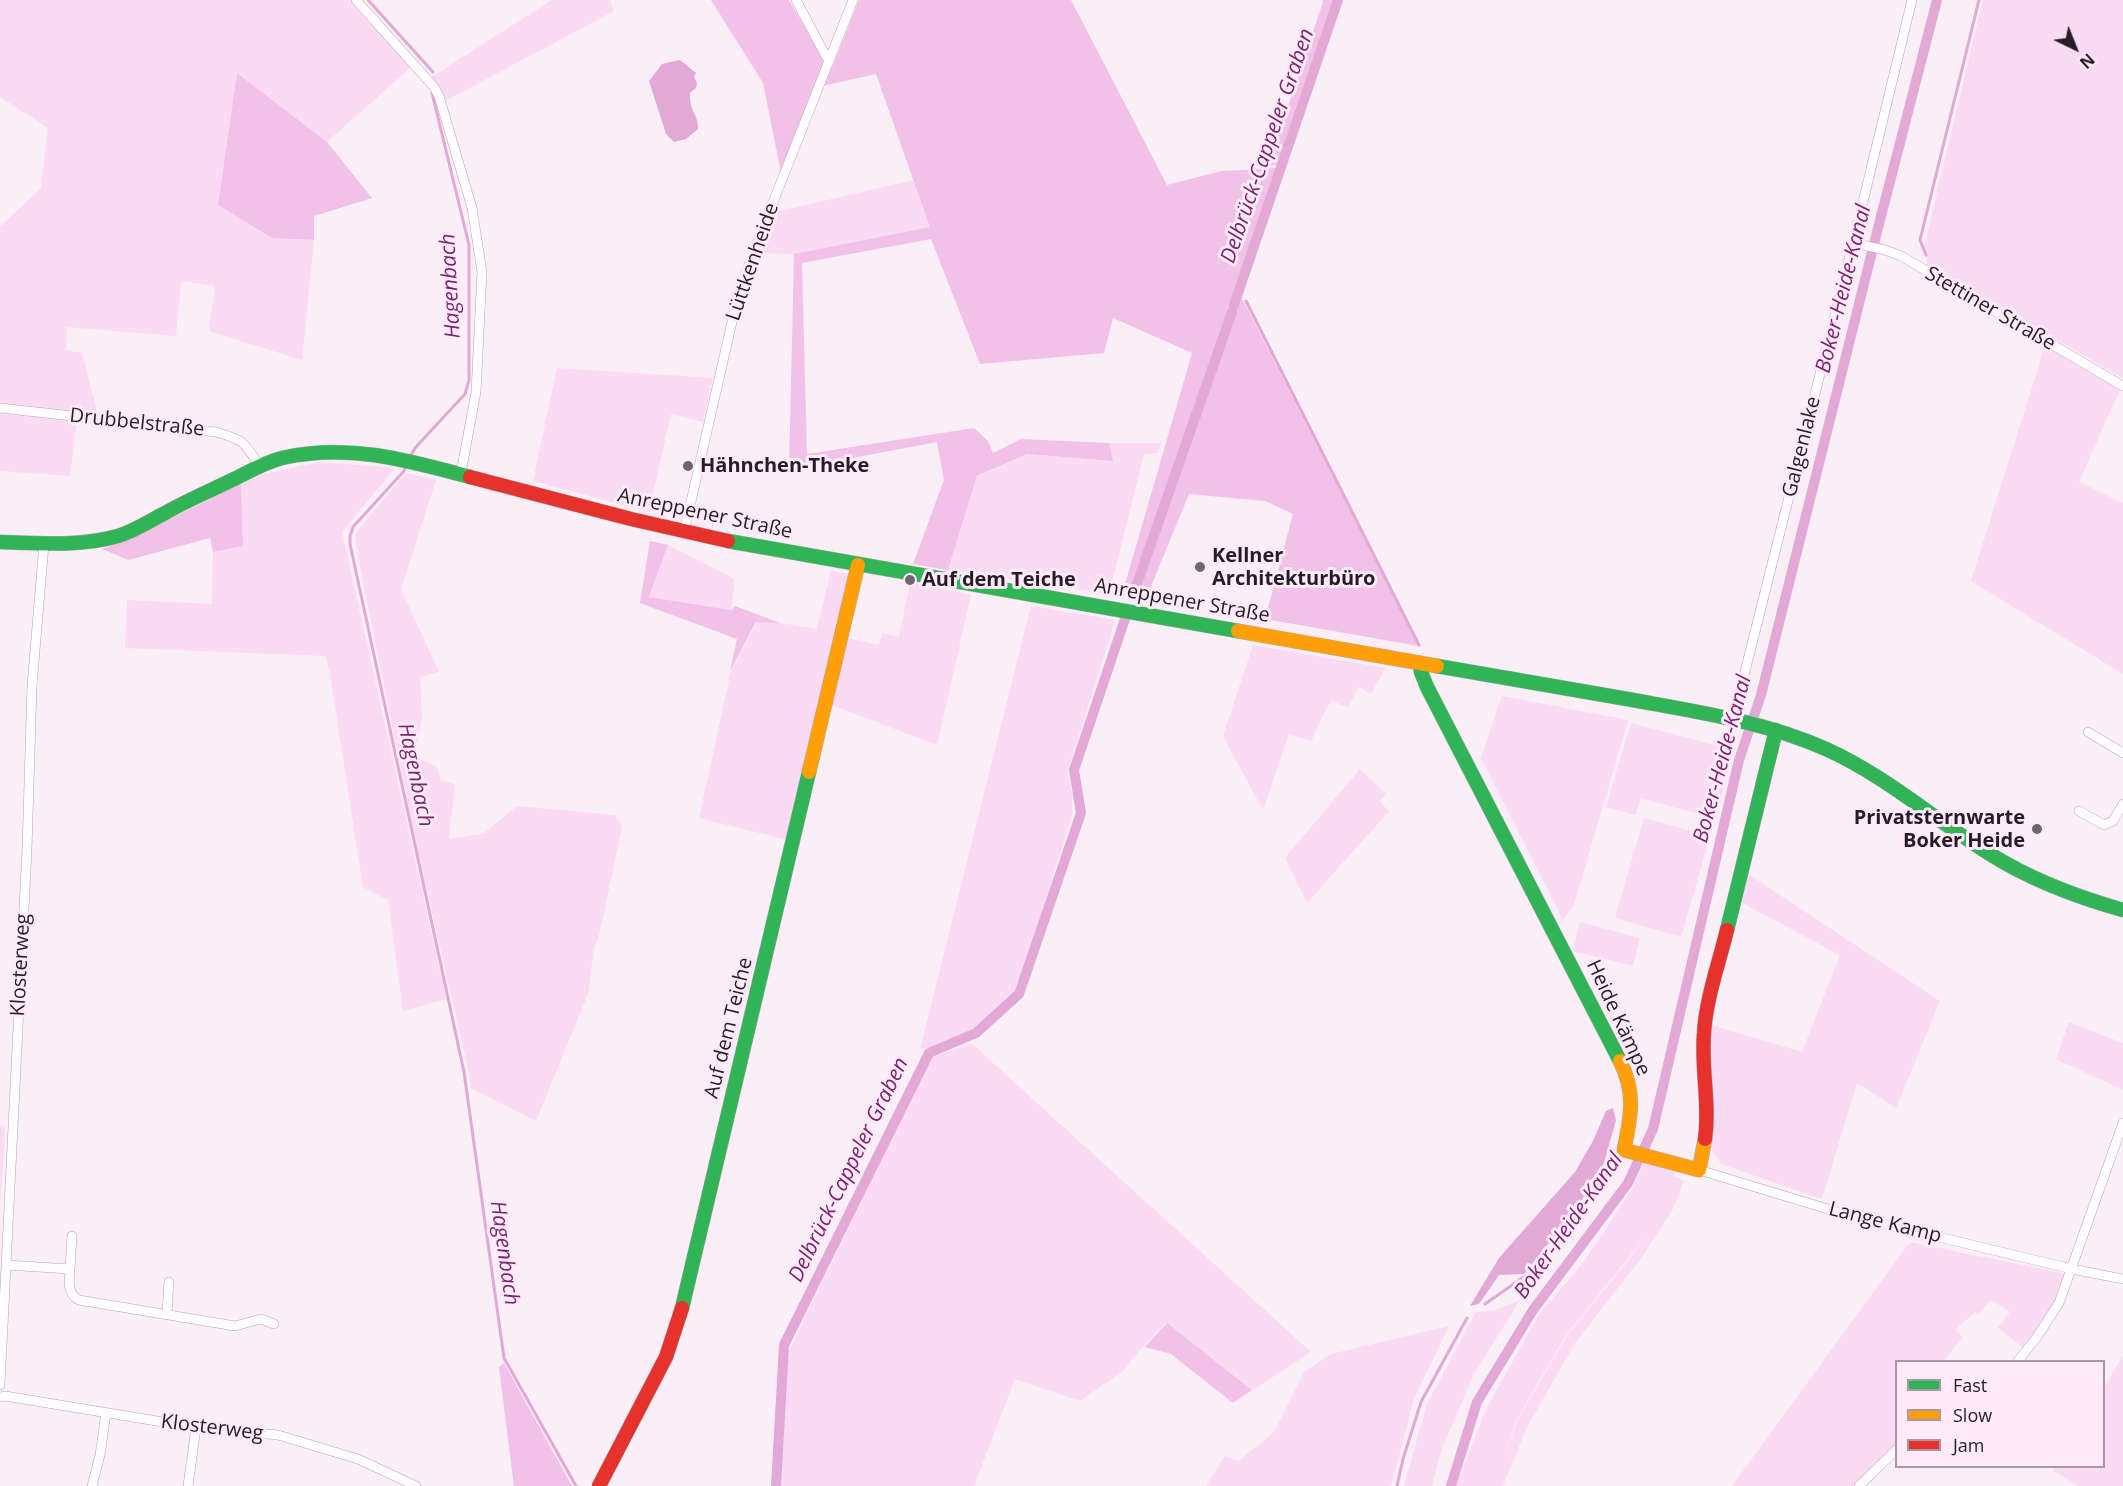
<!DOCTYPE html>
<html>
<head>
<meta charset="utf-8">
<style>
  body { margin:0 }
  #map { position:relative; width:2123px; height:1486px; overflow:hidden; background:#faeef7; font-family:"Open Sans",sans-serif }
  canvas { display:block }
  .legend { position:absolute; left:1895px; top:1360px; width:210px; height:108px; box-sizing:border-box; background:#feeaf9; border:2px solid #a798a3; margin:0; padding:8px 10px; list-style:none; font-size:18px; color:#251d23 }
  .legend li { display:flex; align-items:center; gap:12px; height:30px }
  .legend b { width:30px; border:2px solid #a798a3 }
  .north { position:absolute; left:2045px; top:18px; width:60px; height:60px; -webkit-text-stroke:4px #feeaf9; paint-order:stroke; rotate:137deg; font-size:16px; font-weight:700; line-height:24px; text-align:center; color:#251d23 }
  .north::after { content:''; display:block; margin:auto; width:21px; height:27px; background:#251d23; clip-path:polygon(50% 0,100% 100%,50% 72%,0 100%) }
</style>
</head>
<body>
<div id="map">
<canvas width="2123" height="1486"></canvas>
<ul class="legend">
<li><b style="height:8px;background:#30b455"></b>Fast</li>
<li><b style="height:8px;background:#ff9f0a"></b>Slow</li>
<li><b style="height:8px;background:#e5322d"></b>Jam</li>
</ul>
<div class="north">N</div>
</div>
<script>
const ctx = document.querySelector('canvas').getContext('2d');
ctx.lineJoin = 'round';
function fill(path, color) {
  ctx.fillStyle = color;
  ctx.fill(path, 'evenodd');
}
function strokePath(path, color, width, dash) {
  ctx.strokeStyle = color;
  ctx.lineWidth = width;
  ctx.lineCap = dash ? 'butt' : 'round';
  ctx.setLineDash(dash || []);
  ctx.stroke(path);
}
function label(font, color, halo, rows, align = 'center') {
  ctx.font = font + ' "Open Sans",sans-serif';
  ctx.lineWidth = 6;
  ctx.setLineDash([]);
  ctx.textBaseline = 'middle';
  ctx.strokeStyle = halo;
  ctx.fillStyle = color;
  for (const [text, x, y, turn = 0] of rows) {
    ctx.save();
    ctx.translate(x, y);
    ctx.rotate((+turn || 0) * Math.PI / 180);
    ctx.textAlign = isNaN(turn) ? turn : align;
    if (halo) ctx.strokeText(text, 0, 0);
    ctx.fillText(text, 0, 0);
    ctx.restore();
  }
}
fill(new Path2D(`
  M0 0H350L411 67 327 142 237 73 218 205 272 238 314 240 302 360 209 331 215 286 181 281 176 336 67 327 66 350 82 353 98 415 0 405V227L41 188 48 128 0 97Z
  M552 0H610L614 11 447 100 430 78Z
  M1983 0H2123V378L1927 265 1924 247Z
  M914 180 931 227 794 254 755 253 771 213Z
  M2045 346 2121 387 2079 482 2123 503V674L1971 581Z
  M557 368 713 378 703 422 671 414 649 512 533 481Z
  M0 413 77 421 70 476 0 471Z
  M1109 443H1161L1158 453 1144 454 1109 594 948 570 977 477 1027 454 1112 461Z
  M319 462 395 468 342 532 446 999 403 1011 388 900 363 887 330 674 325 656 125 648 127 600 212 604 213 552 243 546 241 484 264 474Z
  M406 473 436 480 401 589 439 672 420 677 422 718 415 757 437 767 441 781 455 784 449 839 483 834 517 806 615 815 622 827 600 932 594 948 588 994 536 1121 471 1088 469 1072 415 839 355 541 357 531Z
  M668 545 733 578 734 586 731 610 649 597Z
  M831 571 849 574 788 840 699 818 731 671 757 622 780 623 817 629Z
  M910 582 971 595 937 745 829 704 844 637 879 645 882 633 899 637Z
  M1031 606 1115 620 1067 773 1072 793V814L1018 990 992 1016 971 1032 934 1047 920 1049Z
  M1253 645 1385 668 1371 694 1358 687 1348 708 1331 700 1311 741 1289 734 1263 810 1223 736Z
  M1502 696 1628 720 1574 905 1563 920 1481 758Z
  M1631 723 1733 750 1716 819 1641 798 1635 815 1606 807Z
  M1360 769 1386 794 1379 801 1389 811 1307 903 1285 858Z
  M1644 818 1710 836 1681 937 1615 918Z
  M1748 874 1940 1001 1896 1108 1857 1083 1822 1199 1721 1164 1711 1148V1025L1802 1052 1840 955 1742 903Z
  M1580 922 1640 938 1633 966 1573 951Z
  M2069 1022 2123 1043V1090L2056 1059Z
  M972 1044 1311 1352 1253 1390 1166 1323 1143 1346 1123 1371 1080 1401 1015 1379 974 1486H779L785 1359 931 1057Z
  M0 1125 5 1127 0 1210Z
  M1644 1162 1675 1172 1673 1180 1675 1176 1684 1181 1673 1209 1642 1257 1575 1343 1527 1427 1503 1486H1456L1486 1409 1540 1313 1579 1268 1602 1235 1634 1186ZM1646 1232 1635 1252 1567 1336 1517 1421 1499 1476 1516 1421 1566 1335 1634 1251Z
  M1910 1242 2066 1274 2057 1301 2025 1349 1998 1328 2010 1312 1991 1300 1978 1314 1975 1312 1955 1330 1963 1337 1945 1359 1947 1361 1896 1362V1446L1853 1486H1732Z
  M1520 1300 1474 1374 1441 1451 1432 1486H1404L1427 1404 1476 1312 1499 1309Z
  M1449 1326 1414 1399 1391 1486H1206L1225 1456 1239 1461 1274 1432 1304 1372 1331 1354Z
  M2123 1355V1486H2079L2053 1471 2056 1467 2104 1466V1388Z`), '#fbdaf3');
fill(new Path2D(`
  M711 0H789L825 63 832 68 859 0H1071L1167 185 1222 171 1277 168 1235 294 1244 302 1419 646 1265 619 1293 514 1265 501 1189 494 1147 596 1123 591 1192 353 1113 318 1104 353 980 364 931 239 802 263 807 454 974 428 988 441 993 453 1021 439 1109 443 1113 461 1027 454 977 476 948 570 913 564 944 480 937 442 789 470 794 254 930 227 876 74 813 88 781 173 763 83Z
  M1322 0H1335L1278 165 1268 166 1323 2Z
  M237 73 327 142 372 198 314 216V240L272 238 218 205Z
  M241 484 243 546 213 552 210 538 128 560 102 549 129 539Z
  M650 541 668 545 649 597 731 610 735 606 780 623 756 622 730 671 737 639 640 603Z
  M1167 1323 1252 1390 1233 1403 1171 1354 1145 1347Z
  M504 1363 572 1486H514L499 1367Z`), '#f1c1e7');
fill(new Path2D(`
  M680 60 696 73 694 77 697 83 696 88 690 93C689 112 698 112 698 129L686 139 674 142 666 134 649 81 662 64Z
  M1613 1108 1616 1120 1604 1163 1577 1208 1524 1274 1499 1275 1479 1304 1470 1306 1499 1258 1575 1172 1593 1141 1606 1111Z`), '#e2a9d6');
strokePath(new Path2D(`
  M368 0 433 72
  M1926 255 1920 240 1979 0
  M1246 301 1419 645
  M410 457 415 448 465 394 469 380V245L432 93
  M406 466 404 471 353 527 350 536V544L464 1072 504 1358 576 1486
  M1485 1304 1551 1258
  M1397 1486 1403 1459 1421 1402 1467 1318`), '#e2a9d6', 3);
strokePath(new Path2D(`
  M1234 305 1338 0
  M1133 595 1232 312
  M776 1486 784 1345 929 1053 976 1033 1019 994 1081 813 1074 770 1127 613
  M1451 1486 1477 1402 1533 1310 1628 1183 1653 1129 1739 760 1761 695 1879 224 1937 0`), '#e2a9d6', 10);
const street = new Path2D(`
  M356 0 434 87 439 96 472 208 482 272 476 392 461 473
  M796 0 828 60
  M1853 243 1885 250 1901 256 2123 386
  M0 408 216 432C244 440 244 442 259 465
  M684 532 737 300 753 253 853 0
  M1733 719 1853 243 1912 0
  M2088 732 2123 753
  M2079 811 2104 825 2113 821 2123 804
  M1699 1170 1851 1216 2072 1269 2123 1279
  M6 1265 70 1269C69 1281 67 1294 79 1300L235 1326 261 1319 274 1324
  M70 1269 72 1236
  M167 1314 169 1282
  M2017 1362 2037 1337 2059 1303 2123 1123
  M0 1385 27 849 32 686 44 544
  M0 1397 5 1396 193 1427 278 1435 358 1459 416 1486
  M92 1486 100 1455 106 1413
  M188 1486 196 1427
  M1859 1486 1896 1450`);
const fast = new Path2D(`
  M728 541 1238 631
  M0 542C40 543 79 547 118 536 135 531 151 520 167 512 188 500 210 491 232 480 249 472 263 463 282 458 349 443 407 460 470 477
  M1420 663 1421 672 1427 687 1620 1061
  M1437 666C1503 677 1568 689 1633 700 1699 712 1765 722 1826 749 1886 776 1935 820 1990 854 2031 880 2077 897 2123 910
  M1727 930 1776 730
  M682 1308 809 772`);
const slow = new Path2D(`
  M1238 631 1437 666
  M809 772 858 565
  M1620 1061C1636 1093 1631 1116 1624 1150L1699 1170 1705 1139`);
const jam = new Path2D(`
  M470 477 631 519 728 541
  M1705 1139C1710 1104 1701 1069 1704 1033 1706 999 1719 963 1727 930
  M599 1486 666 1357 682 1308`);
strokePath(street, '#b1a9af', 10);
strokePath(fast, '#b1a9af', 15);
strokePath(slow, '#b1a9af', 15);
strokePath(jam, '#b1a9af', 15);
strokePath(street, '#fefcfe', 9);
strokePath(fast, '#30b455', 14);
strokePath(slow, '#ff9f0a', 14);
strokePath(jam, '#e5322d', 14);
for (const [x, y, r, color] of [
  [688,466,6,"#70666d"],
  [1200,567,6,"#70666d"],
  [910,580,6,"#70666d"],
  [2037,829,6,"#70666d"]
]) {
  const dot = new Path2D();
  dot.arc(x, y, r, 0, 2 * Math.PI);
  ctx.fillStyle = color;
  ctx.fill(dot);
  strokePath(dot, '#feeaf9', 2);
}
label('20px', '#251d23', '#feeaf9', [
  ["Lüttkenheide",753,262,-71],
  ["Stettiner Straße",1990,309,30],
  ["Drubbelstraße",137,423,6],
  ["Galgenlake",1802,447,-76],
  ["Anreppener Straße",705,514,12],
  ["Anreppener Straße",1182,601,10],
  ["Klosterweg",21,965,-87],
  ["Heide Kämpe",1618,1018,65],
  ["Auf dem Teiche",729,1028,-76],
  ["Lange Kamp",1885,1223,14],
  ["Klosterweg",212,1428,7]
]);
label('bold 20px', '#251d23', '#feeaf9', [
  ["Hähnchen-Theke",700,466],
  ["Kellner",1212,556],
  ["Architekturbüro",1212,579],
  ["Auf dem Teiche",922,580],
  ["Privatsternwarte",2025,818,"right"],
  ["Boker Heide",2025,841,"right"]
], 'left');
label('italic 21px', '#7c236f', '#feeaf9', [
  ["Delbrück-Cappeler Graben",1268,146,-71],
  ["Hagenbach",451,286,-93],
  ["Boker-Heide-Kanal",1844,289,-76],
  ["Boker-Heide-Kanal",1723,759,-75],
  ["Hagenbach",415,775,78],
  ["Delbrück-Cappeler Graben",849,1170,-64],
  ["Boker-Heide-Kanal",1569,1226,-55],
  ["Hagenbach",504,1253,82]
]);
</script>
</body>
</html>
